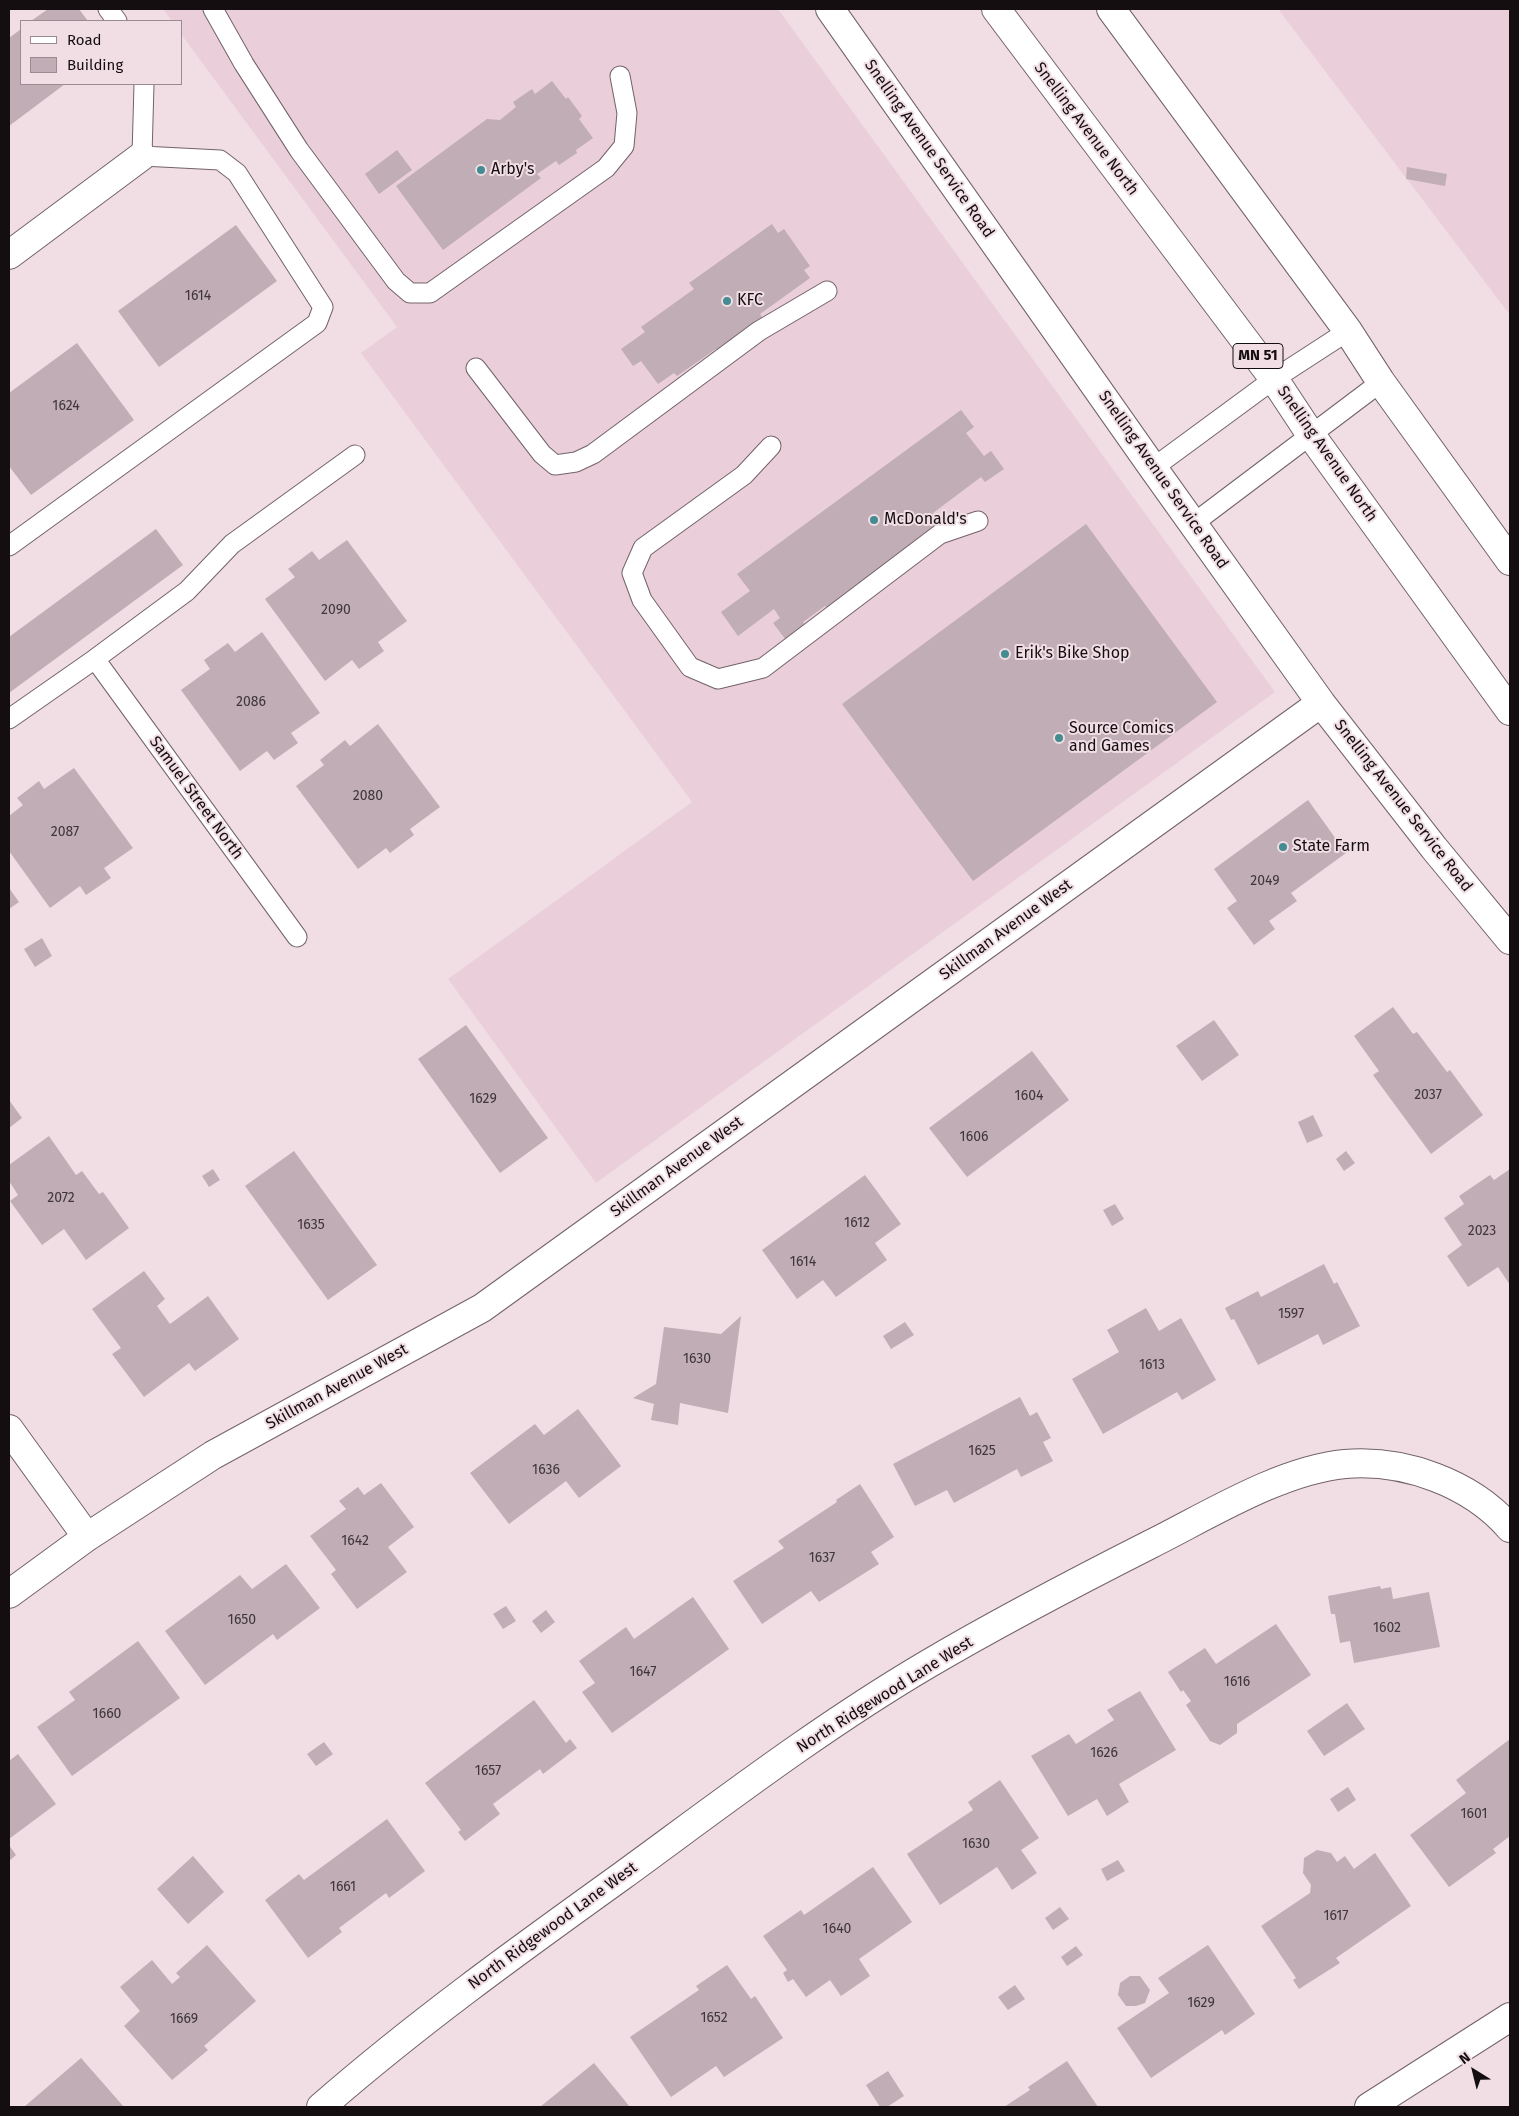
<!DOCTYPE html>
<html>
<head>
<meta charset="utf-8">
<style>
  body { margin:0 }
  #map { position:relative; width:1519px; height:2116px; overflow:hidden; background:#f1dee5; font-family:"Fira Sans",sans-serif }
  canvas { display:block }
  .frame { position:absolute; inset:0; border:10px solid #140e11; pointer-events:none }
  .legend { position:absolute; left:20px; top:20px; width:162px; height:65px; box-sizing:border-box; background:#f1dee5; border:1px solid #998b90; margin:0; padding:6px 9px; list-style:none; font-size:15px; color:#140e11 }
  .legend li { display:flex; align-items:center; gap:10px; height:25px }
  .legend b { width:25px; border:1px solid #998b90 }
  .north { position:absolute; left:1449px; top:2046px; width:50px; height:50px; -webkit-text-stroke:4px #f1dee5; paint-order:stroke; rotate:324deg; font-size:14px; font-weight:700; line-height:20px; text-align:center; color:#140e11 }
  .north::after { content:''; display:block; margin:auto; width:18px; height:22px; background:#140e11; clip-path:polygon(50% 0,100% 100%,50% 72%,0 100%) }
</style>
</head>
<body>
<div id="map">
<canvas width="1519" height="2116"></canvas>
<div class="frame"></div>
<ul class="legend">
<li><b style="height:6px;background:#fff"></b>Road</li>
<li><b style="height:14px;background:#c0adb5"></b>Building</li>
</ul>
<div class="north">N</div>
</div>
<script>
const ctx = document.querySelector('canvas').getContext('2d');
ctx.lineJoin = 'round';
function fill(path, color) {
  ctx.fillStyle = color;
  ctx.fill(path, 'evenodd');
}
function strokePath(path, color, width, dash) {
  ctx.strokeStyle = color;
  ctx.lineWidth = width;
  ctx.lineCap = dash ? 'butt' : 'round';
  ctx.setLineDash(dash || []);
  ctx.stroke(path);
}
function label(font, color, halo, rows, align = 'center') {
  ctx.font = font + ' "Fira Sans",sans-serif';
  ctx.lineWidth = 4;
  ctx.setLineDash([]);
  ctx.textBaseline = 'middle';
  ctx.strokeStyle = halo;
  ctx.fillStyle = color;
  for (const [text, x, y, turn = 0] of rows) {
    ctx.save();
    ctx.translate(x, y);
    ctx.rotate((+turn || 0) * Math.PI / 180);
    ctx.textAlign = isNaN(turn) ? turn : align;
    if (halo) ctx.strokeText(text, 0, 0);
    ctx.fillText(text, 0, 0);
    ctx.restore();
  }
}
fill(new Path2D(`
  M163 9H778L1275 692 596 1183 448 979 692 802 361 353 397 327 181 34V21H172Z
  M1278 9H1510V315Z`), '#eacfda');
fill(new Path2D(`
  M48 9H79L88 21H31Z
  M21 29V84H65L9 126V38Z
  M552 81 566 99 568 97 582 116 579 119 593 138 576 150 577 153 559 165 556 161 537 174 541 178 443 250 396 186 487 119 500 120 516 107 513 102 532 89 535 94Z
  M397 150 412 170 379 194 365 174Z
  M1407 167 1447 174 1445 186 1406 179Z
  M772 224 778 233 784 229 810 266 804 270 810 278 760 314 763 319 718 351 716 349 677 376 674 373 658 384 641 361 633 366 621 349 645 332 641 327 694 289 689 283Z
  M236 225 277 281 159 367 118 311Z
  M77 343 134 420 31 495 9 466V393Z
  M961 410 974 427 966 433 984 456 991 451 1004 469 985 482 981 477 933 513 945 528 829 612 825 606 803 622 808 629 789 644 773 623 780 618 774 609 738 636 721 612 750 591 737 574Z
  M1086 524 1217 702 973 881 842 704Z
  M156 529 183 565 9 693V637Z
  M347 540 407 621 378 642 384 651 359 669 352 660 325 681 265 599 295 577 288 569 312 551 319 560Z
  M262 632 320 713 291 733 298 743 274 760 267 751 240 771 181 690 210 669 204 660 228 643 235 652Z
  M378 724 440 807 410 829 414 835 390 853 386 848 358 869 296 786 324 765 320 760 345 740 350 746Z
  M74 768 133 848 104 868 111 878 86 895 80 886 50 908 9 851V816L23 805 17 798 39 781 44 789Z
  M1308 800 1346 853 1291 893 1297 901 1269 921 1275 929 1254 945 1227 908 1237 901 1214 869Z
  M9 888 19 902 9 909Z
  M42 938 52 956 35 967 24 949Z
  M1393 1007 1413 1034 1417 1032 1447 1072 1450 1070 1483 1115 1431 1154 1373 1075 1379 1071 1354 1036Z
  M1214 1020 1239 1055 1202 1081 1176 1046Z
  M466 1025 548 1138 500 1173 418 1059Z
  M1032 1051 1069 1100 967 1177 929 1128Z
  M9 1100 22 1118 9 1128Z
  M1313 1115 1323 1136 1307 1143 1298 1122Z
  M49 1136 76 1175 82 1171 99 1194 103 1192 129 1228 86 1260 64 1229 42 1245 10 1201 18 1195 9 1181V1165Z
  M294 1151 377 1265 328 1300 245 1186Z
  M1346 1151 1355 1163 1344 1171 1336 1159Z
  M213 1169 220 1180 209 1187 202 1176Z
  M1510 1169V1285L1498 1267 1468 1287 1447 1256 1462 1245 1444 1218 1464 1204 1459 1196 1490 1175 1494 1180Z
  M865 1175 901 1224 875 1243 887 1260 836 1297 823 1280 797 1299 762 1250Z
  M1115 1204 1124 1219 1112 1226 1103 1210Z
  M1324 1264 1334 1284 1337 1282 1360 1326 1323 1345 1318 1334 1258 1365 1234 1319 1231 1320 1225 1308 1258 1291 1261 1297Z
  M144 1271 165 1299 157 1306 170 1324 208 1296 239 1339 195 1371 189 1363 144 1397 112 1354 121 1348 92 1309Z
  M1146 1308 1159 1331 1181 1318 1216 1380 1182 1400 1177 1392 1103 1434 1072 1379 1119 1352 1107 1330Z
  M741 1316 728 1413 680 1403 678 1425 651 1420 654 1404 633 1398 656 1384 664 1327 721 1334Z
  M905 1322 914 1335 891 1349 883 1336Z
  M1020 1397 1030 1416 1037 1412 1051 1438 1043 1442 1053 1461 1021 1477 1017 1469 954 1503 947 1490 915 1506 893 1464Z
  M578 1409 621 1466 579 1498 566 1481 509 1524 470 1473 535 1424 544 1435Z
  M381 1483 414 1527 388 1547 407 1572 357 1609 331 1574 336 1570 310 1536 346 1509 339 1501 358 1487 364 1495Z
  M860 1484 894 1537 871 1552 879 1564 819 1602 811 1591 762 1624 733 1581 784 1548 778 1541 837 1502 836 1500Z
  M286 1564 320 1608 277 1640 273 1634 205 1685 165 1631 240 1575 252 1589Z
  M1380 1586 1381 1589 1391 1587 1393 1599 1429 1592 1440 1647 1354 1663 1350 1641 1340 1643 1335 1614H1331L1328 1596Z
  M693 1597 729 1649 612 1733 582 1692 595 1683 579 1661 626 1627 634 1639Z
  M506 1606 516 1621 503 1629 493 1614Z
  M546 1610 555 1622 541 1633 532 1621Z
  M1276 1624 1311 1675 1237 1724V1733L1220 1745 1210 1741 1186 1705 1191 1701 1183 1690 1181 1692 1168 1672 1205 1648 1216 1664Z
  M138 1641 180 1698 72 1776 37 1727 75 1700 69 1692Z
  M1140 1691 1176 1750 1119 1784 1129 1802 1107 1816 1097 1799 1068 1816 1031 1756 1069 1734 1076 1744 1114 1720 1107 1710Z
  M534 1700 566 1743 570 1739 577 1748 543 1774 540 1769 493 1804 500 1814 465 1841 458 1832 461 1830 425 1783Z
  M1347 1703 1365 1729 1324 1756 1307 1731Z
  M1510 1739V1836L1493 1849 1496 1853 1449 1887 1410 1835 1466 1793 1456 1780Z
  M324 1742 333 1754 316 1766 307 1754Z
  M18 1754 56 1804 9 1839V1761Z
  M1000 1780 1039 1838 1021 1850 1037 1873 1012 1890 997 1867 940 1905 907 1854 973 1810 968 1802Z
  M1348 1787 1356 1800 1338 1812 1330 1799Z
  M387 1819 425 1871 389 1898 386 1893 339 1928 342 1932 308 1958 265 1900 299 1874 304 1880Z
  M9 1845 16 1855 9 1861Z
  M1317 1850 1331 1853 1337 1862 1345 1856 1354 1869 1375 1853 1411 1906 1336 1958 1340 1963 1299 1989 1293 1980 1296 1978 1261 1926 1310 1893 1311 1885 1303 1873 1304 1858Z
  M193 1856 224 1892 188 1924 157 1889Z
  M1118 1860 1125 1871 1107 1881 1101 1869Z
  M873 1867 912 1922 859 1959 870 1976 841 1996 830 1980 806 1997 793 1979 788 1982 783 1973 787 1970 763 1936 801 1910 804 1915Z
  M1060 1907 1069 1919 1053 1930 1045 1918Z
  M207 1945 256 2001 204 2046 208 2050 172 2080 124 2026 140 2011 120 1987 152 1960 172 1984 180 1977 176 1973Z
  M1208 1945 1255 2014 1225 2035 1222 2030 1151 2078 1117 2028 1169 1993 1158 1978Z
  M1076 1946 1083 1955 1067 1966 1061 1957Z
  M727 1965 751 1999 755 1996 783 2038 724 2077 716 2066 671 2097 630 2037 699 1990 696 1986Z
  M1130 1976H1140L1150 1990 1145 2003 1136 2006H1126L1118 1995 1120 1983Z
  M1015 1985 1025 1999 1008 2010 998 1997Z
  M81 2058 124 2107H24Z
  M1067 2061 1098 2107H1004L1030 2090 1028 2087Z
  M594 2063 630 2107H540Z
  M888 2071 904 2096 887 2107H880L866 2085Z`), '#c0adb5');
const lane = new Path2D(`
  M108 9 117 21
  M213 9 244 64 299 150 396 281 410 293H430L606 168 624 146 627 113 620 76
  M476 368 542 454 555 465 576 462 593 454 759 331 827 291
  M771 446 744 475 643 548 632 573 642 600 690 667 718 679 763 668 940 534 978 521
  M1153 468 1274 379 1348 331
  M1194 523 1381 382
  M9 546 317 323 323 307 237 173 220 160 142 156 144 84
  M95 659 297 937
  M9 719 95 659 187 591 232 544 355 455`);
const street = new Path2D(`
  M830 9 1153 468 1321 703 1434 848 1510 940
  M9 255 142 156
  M9 1429 87 1537
  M9 1594 87 1537 213 1455 482 1308 1321 703
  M321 2107C416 2024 519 1950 622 1876 722 1803 821 1727 928 1664 1001 1621 1076 1582 1151 1544 1209 1515 1281 1470 1345 1464 1404 1459 1471 1483 1510 1528
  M1369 2107 1510 2017`);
const primary = new Path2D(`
  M996 9 1274 379 1311 435 1510 711
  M1111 9 1348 331 1381 382 1510 561`);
strokePath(lane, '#736269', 21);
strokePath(street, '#736269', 30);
strokePath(primary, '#736269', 30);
strokePath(lane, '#fff', 19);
strokePath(street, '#fff', 28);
strokePath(primary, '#fff', 28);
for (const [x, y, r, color] of [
  [481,170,5,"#448c91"],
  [727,301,5,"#448c91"],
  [874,520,5,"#448c91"],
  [1005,654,5,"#448c91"],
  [1059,738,5,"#448c91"],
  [1283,847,5,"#448c91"]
]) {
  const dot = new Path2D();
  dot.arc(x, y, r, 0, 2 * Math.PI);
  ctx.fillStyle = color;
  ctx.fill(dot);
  strokePath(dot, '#f1dee5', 2);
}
label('14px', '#3f363a', null, [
  ["1614",198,296],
  ["1624",66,406],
  ["2090",336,610],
  ["2086",251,702],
  ["2080",368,796],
  ["2087",65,832],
  ["2049",1265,881],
  ["2037",1428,1095],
  ["1604",1029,1096],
  ["1629",483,1099],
  ["1606",974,1137],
  ["2072",61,1198],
  ["1612",857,1223],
  ["1635",311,1225],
  ["2023",1482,1231],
  ["1614",803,1262],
  ["1597",1291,1314],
  ["1630",697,1359],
  ["1613",1152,1365],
  ["1625",982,1451],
  ["1636",546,1470],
  ["1642",355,1541],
  ["1637",822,1558],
  ["1650",242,1620],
  ["1602",1387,1628],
  ["1647",643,1672],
  ["1616",1237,1682],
  ["1660",107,1714],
  ["1626",1104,1753],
  ["1657",488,1771],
  ["1601",1474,1814],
  ["1630",976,1844],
  ["1661",343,1887],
  ["1617",1336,1916],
  ["1640",837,1929],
  ["1629",1201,2003],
  ["1652",714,2018],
  ["1669",184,2019]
]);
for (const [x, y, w] of [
  [1258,356,50]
]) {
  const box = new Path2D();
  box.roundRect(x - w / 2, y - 12.5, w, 25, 4);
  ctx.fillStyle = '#f1dee5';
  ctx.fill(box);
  strokePath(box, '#140e11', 1);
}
label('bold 15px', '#140e11', null, [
  ["MN 51",1258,356]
]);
label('16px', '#140e11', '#f1dee5', [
  ["Snelling Avenue North",1086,129,53],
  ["Snelling Avenue Service Road",929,149,55],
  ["Snelling Avenue North",1327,454,55],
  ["Snelling Avenue Service Road",1163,480,55],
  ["Samuel Street North",196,798,54],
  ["Snelling Avenue Service Road",1403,806,52],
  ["Skillman Avenue West",1006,930,-36],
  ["Skillman Avenue West",677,1167,-36],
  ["Skillman Avenue West",337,1387,-29],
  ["North Ridgewood Lane West",885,1695,-32],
  ["North Ridgewood Lane West",553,1926,-36]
]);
label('16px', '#140e11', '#f1dee5', [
  ["Arby's",491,170],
  ["KFC",737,301],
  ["McDonald's",884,520],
  ["Erik's Bike Shop",1015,654],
  ["Source Comics",1069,729],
  ["and Games",1069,747],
  ["State Farm",1293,847]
], 'left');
</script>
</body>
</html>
